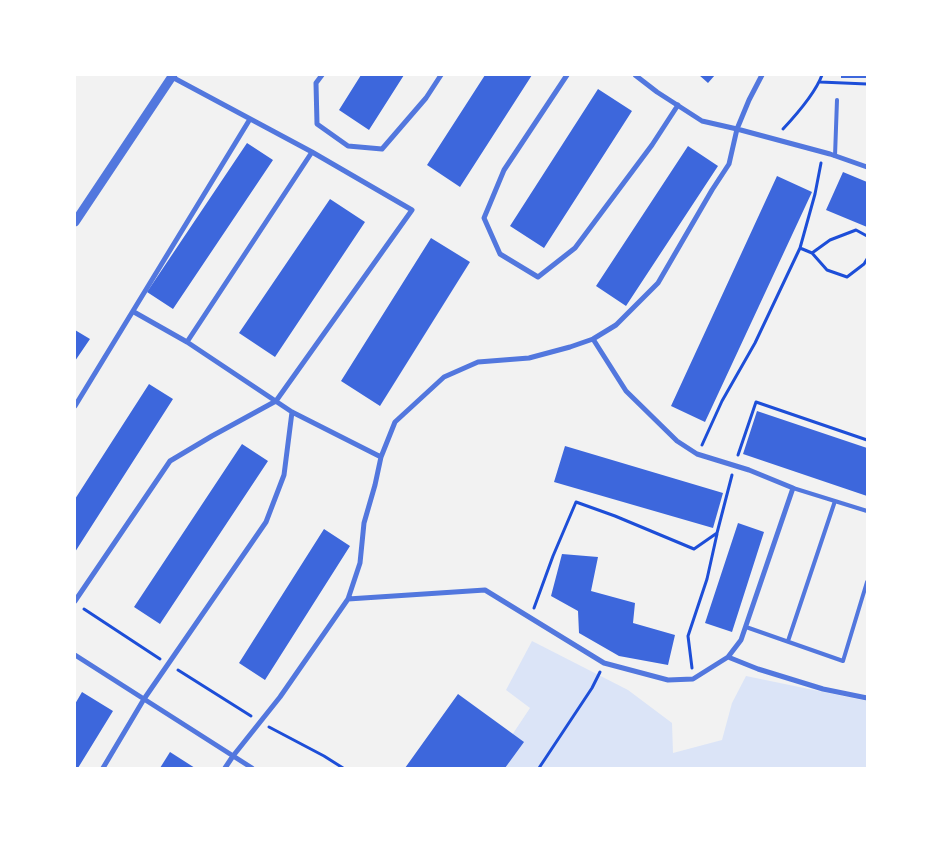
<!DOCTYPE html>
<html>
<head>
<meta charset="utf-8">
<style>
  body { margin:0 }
  #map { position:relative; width:942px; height:843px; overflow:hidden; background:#f2f2f2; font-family:"Titillium Web",sans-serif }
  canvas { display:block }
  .frame { position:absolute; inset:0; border:76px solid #fff; pointer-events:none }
</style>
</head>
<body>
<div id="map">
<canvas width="942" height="843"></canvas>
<div class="frame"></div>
</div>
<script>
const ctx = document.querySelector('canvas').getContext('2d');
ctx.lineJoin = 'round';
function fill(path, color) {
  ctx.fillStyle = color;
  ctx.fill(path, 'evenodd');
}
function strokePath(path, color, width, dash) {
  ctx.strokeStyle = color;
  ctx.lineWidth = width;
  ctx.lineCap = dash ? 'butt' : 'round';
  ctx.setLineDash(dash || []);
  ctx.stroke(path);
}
fill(new Path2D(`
  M532 641 628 690 672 723 673 753 722 740 732 703 746 676 867 701V768H490L530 708 506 690Z`), '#dbe4f7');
fill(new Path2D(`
  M361 75H404L369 130 339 110Z
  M485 75H532L460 187 427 165Z
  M699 75H715L708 83Z
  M841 75H867V78H841Z
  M598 89 632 111 544 248 510 226Z
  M247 143 273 160 173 309 147 292Z
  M688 146 718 166 626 306 596 286Z
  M843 172 867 182V227L826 210Z
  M777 176 812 192 705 422 671 406Z
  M330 199 365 222 275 357 239 333Z
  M431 238 470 262 380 406 341 381Z
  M75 330 90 339 75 361Z
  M149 384 173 399 75 552V499Z
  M757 411 867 448V496L743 454Z
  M242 444 268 461 160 624 134 607Z
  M565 446 723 493 713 528 554 482Z
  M738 523 764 532 732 632 705 623Z
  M324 529 350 546 265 680 239 663Z
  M562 554 598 557 591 591 635 603 633 623 675 635 668 665 619 656 579 633 578 611 551 596Z
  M82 692 113 711 78 768H75V704Z
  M458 694 524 742 505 768H405Z
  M170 752 195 768H160Z`), '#3d67dc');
strokePath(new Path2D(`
  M820 82 867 84
  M783 129C797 114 815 94 822 75
  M800 248 815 194 821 163
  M812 253 830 240 856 230 867 236
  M702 445 722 401 755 343 800 248 812 253 827 270 847 277 864 264 867 259
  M738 455 756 402 867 440
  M534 608 553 556 576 502 615 516 694 549 717 533 732 475
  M84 609 160 659
  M692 668 688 636 707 579 717 534
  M178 670 251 716
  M269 727 324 756 343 768
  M539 768 592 688 600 672`), '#1d4ed8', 3);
strokePath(new Path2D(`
  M835 156 837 100
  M793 488 867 511
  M746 627 843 661 867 582
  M788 641 835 501`), '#5277de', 4);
strokePath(new Path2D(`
  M322 75 316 83 317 124 348 146 382 149 426 98 441 75
  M567 75 504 170 484 218 500 254 538 277 575 248 652 145 678 105
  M635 75 657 92 702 121 737 129 830 154 867 167
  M134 312 187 342 292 412 381 457
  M187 342 312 152
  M75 406 250 119
  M348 599 485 590 604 663 668 680 693 679 728 657 741 640 793 488 749 470 697 454 677 441 626 391 593 339
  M75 601 170 461 212 436 276 401 412 210 312 152 172 77
  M75 655 252 768
  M728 657 758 669 823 689 867 698
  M103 768 144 699 266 522 284 475 292 412
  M225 768 233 756 280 697 348 599 360 563 364 523 375 485 381 457 395 422 444 377 478 362 529 358 570 347 593 339 616 325 658 283 712 190 729 164 737 129 749 100 762 75`), '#5277de', 5);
strokePath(new Path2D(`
  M75 222 173 75`), '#5277de', 9);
</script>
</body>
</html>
